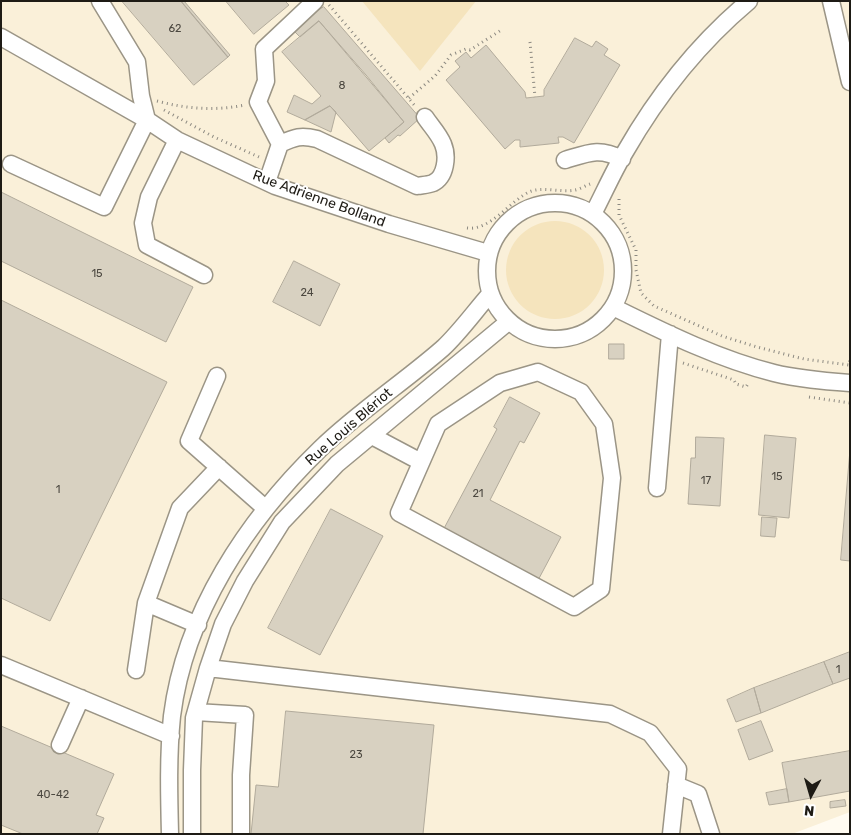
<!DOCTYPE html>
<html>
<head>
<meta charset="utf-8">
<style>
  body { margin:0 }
  #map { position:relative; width:851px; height:835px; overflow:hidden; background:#fffbf1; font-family:Rubik,sans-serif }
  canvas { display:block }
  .frame { position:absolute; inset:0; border:2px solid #1e1b15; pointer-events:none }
  .north { position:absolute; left:786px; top:770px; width:50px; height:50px; -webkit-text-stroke:4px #fff; paint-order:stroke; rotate:186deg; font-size:14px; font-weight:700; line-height:20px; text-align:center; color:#1e1b15 }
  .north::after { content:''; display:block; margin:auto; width:18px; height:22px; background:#1e1b15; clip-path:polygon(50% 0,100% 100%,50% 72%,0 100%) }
</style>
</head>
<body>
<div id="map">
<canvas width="851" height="835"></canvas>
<div class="frame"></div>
<div class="north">N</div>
</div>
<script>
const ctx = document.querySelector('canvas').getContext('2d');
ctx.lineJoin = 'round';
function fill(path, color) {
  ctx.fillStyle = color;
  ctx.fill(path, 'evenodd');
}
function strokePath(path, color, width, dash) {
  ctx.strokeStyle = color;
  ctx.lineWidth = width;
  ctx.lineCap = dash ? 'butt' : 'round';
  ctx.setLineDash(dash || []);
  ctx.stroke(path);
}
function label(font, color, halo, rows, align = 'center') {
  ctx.font = font + ' Rubik,sans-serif';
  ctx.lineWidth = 4;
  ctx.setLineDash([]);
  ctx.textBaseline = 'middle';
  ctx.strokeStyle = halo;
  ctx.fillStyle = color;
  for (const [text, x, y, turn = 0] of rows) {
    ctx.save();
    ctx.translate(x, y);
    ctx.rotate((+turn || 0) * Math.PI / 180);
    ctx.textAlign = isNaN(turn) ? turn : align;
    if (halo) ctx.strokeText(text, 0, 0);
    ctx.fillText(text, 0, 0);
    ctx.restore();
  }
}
fill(new Path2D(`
  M1 1H850V812L792 834H1Z`), '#faf0d9');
fill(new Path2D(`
  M362 1H476L420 71Z
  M506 270a49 49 0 1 1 98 0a49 49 0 1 1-98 0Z`), '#f5e4bd');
const building = new Path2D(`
  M122 1H181L228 57 194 85Z
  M181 1H184L230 55 228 57Z
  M226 1H285L289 5 254 34Z
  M324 7 420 118 400 136 398 135 389 143 385 138 404 122 366 75 319 21 300 37 292 29 301 21Z
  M319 21 404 122 369 151 330 106 305 120 287 112 294 95 312 104 321 96 282 52Z
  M575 38 592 47 596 41 608 49 604 55 620 65 574 143 563 137H558L559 143 520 147V140H515L505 149 446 80 460 67 455 61 466 52 471 58 486 45 525 92 526 98 544 96V90Z
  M330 106 336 112 331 132 305 120Z
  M1 192 193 287 166 342 1 261Z
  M294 261 340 284 320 326 273 302Z
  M1 300 167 382 50 621 1 598Z
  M609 344H624V359H609Z
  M510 397 540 413 524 443 520 441 490 500 561 537 536 584 441 534 497 429 494 427Z
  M765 435 796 438 789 518 759 515Z
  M696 437 724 438 720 506 688 504 691 458H695Z
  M850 450V561L841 560Z
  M331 509 383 536 320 655 268 628Z
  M762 517 777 518 775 537 761 536Z
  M850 652V678L833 684 824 662Z
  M824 662 833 684 761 713 754 688Z
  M754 688 761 713 736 722 727 700Z
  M286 711 434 725 423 834H251L256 785 278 787Z
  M761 721 773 751 749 760 738 730Z
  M1 726 114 774 96 815 104 818 97 834H23L1 825Z
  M850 751V791L789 802 782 763Z
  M787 789 789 802 769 805 766 793Z
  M845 800 846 806 830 808V802Z`);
fill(building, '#d8d1c1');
strokePath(building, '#b2ab9c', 1);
const minor = new Path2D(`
  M831 1 850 82
  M1 37 147 120 177 140 275 186 389 224 488 253
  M177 140 149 197 143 223 147 245 204 275
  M280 144 258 102 266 81 264 49 315 1
  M565 160C588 153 599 147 622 159
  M11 164 104 207 147 120 141 96 137 62 100 1
  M267 182 280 144C295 137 301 135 317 139L417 186C422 185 428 185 433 183 446 177 448 156 443 144 439 134 431 126 425 117
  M487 271a68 68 0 1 1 136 0a68 68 0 1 1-136 0Z
  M593 214C604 193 613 172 625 152 657 96 699 43 749 1
  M613 307C664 332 718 359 774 373 798 379 824 381 850 383
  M538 372 581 392 604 424 612 478 601 589 574 607 399 513 438 424 500 383Z
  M217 376 189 441 265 508
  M372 436 421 462
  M657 488 670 334
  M146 603 198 625
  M1 665 171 736
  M208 668 610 714 650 733 678 769 671 834
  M136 670 146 603 180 508 219 467
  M196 712 245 715 241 775V834
  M60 745 81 698
  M676 785 698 794 711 834
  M170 834C169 795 168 755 172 716 185 613 247 520 320 449 358 412 403 383 443 348 460 332 475 311 490 294
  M192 834V770L194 718 208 668 223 624 245 581 282 522 337 464 508 322`);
strokePath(minor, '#9b9586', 19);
strokePath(new Path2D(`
  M329 5 416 107
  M530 42 535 97
  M409 98 435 76 451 55 466 49 470 50 503 29
  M157 101C187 109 215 111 245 105
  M164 110 214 137 259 157
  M619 199V215L636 250V270L641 293 654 306 722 336 757 347 804 359 849 365 850 358
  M467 228C490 231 509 202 529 192 542 186 561 193 575 190 580 189 585 186 590 184
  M683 363 734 380 736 384 746 387 749 382
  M809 397 850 403`), '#8c8981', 3, [1, 4]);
strokePath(minor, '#fff', 16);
label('11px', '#4c4840', null, [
  ["62",175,29],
  ["8",342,86],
  ["15",97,274],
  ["24",307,293],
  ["15",777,477],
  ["17",706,481],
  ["1",58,490],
  ["21",478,494],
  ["1",838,670],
  ["23",356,755],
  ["40-42",53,795]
]);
label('14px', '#1e1b15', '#fff', [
  ["Rue Adrienne Bolland",319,199,20],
  ["Rue Louis Blériot",349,427,-41]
]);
</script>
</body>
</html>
